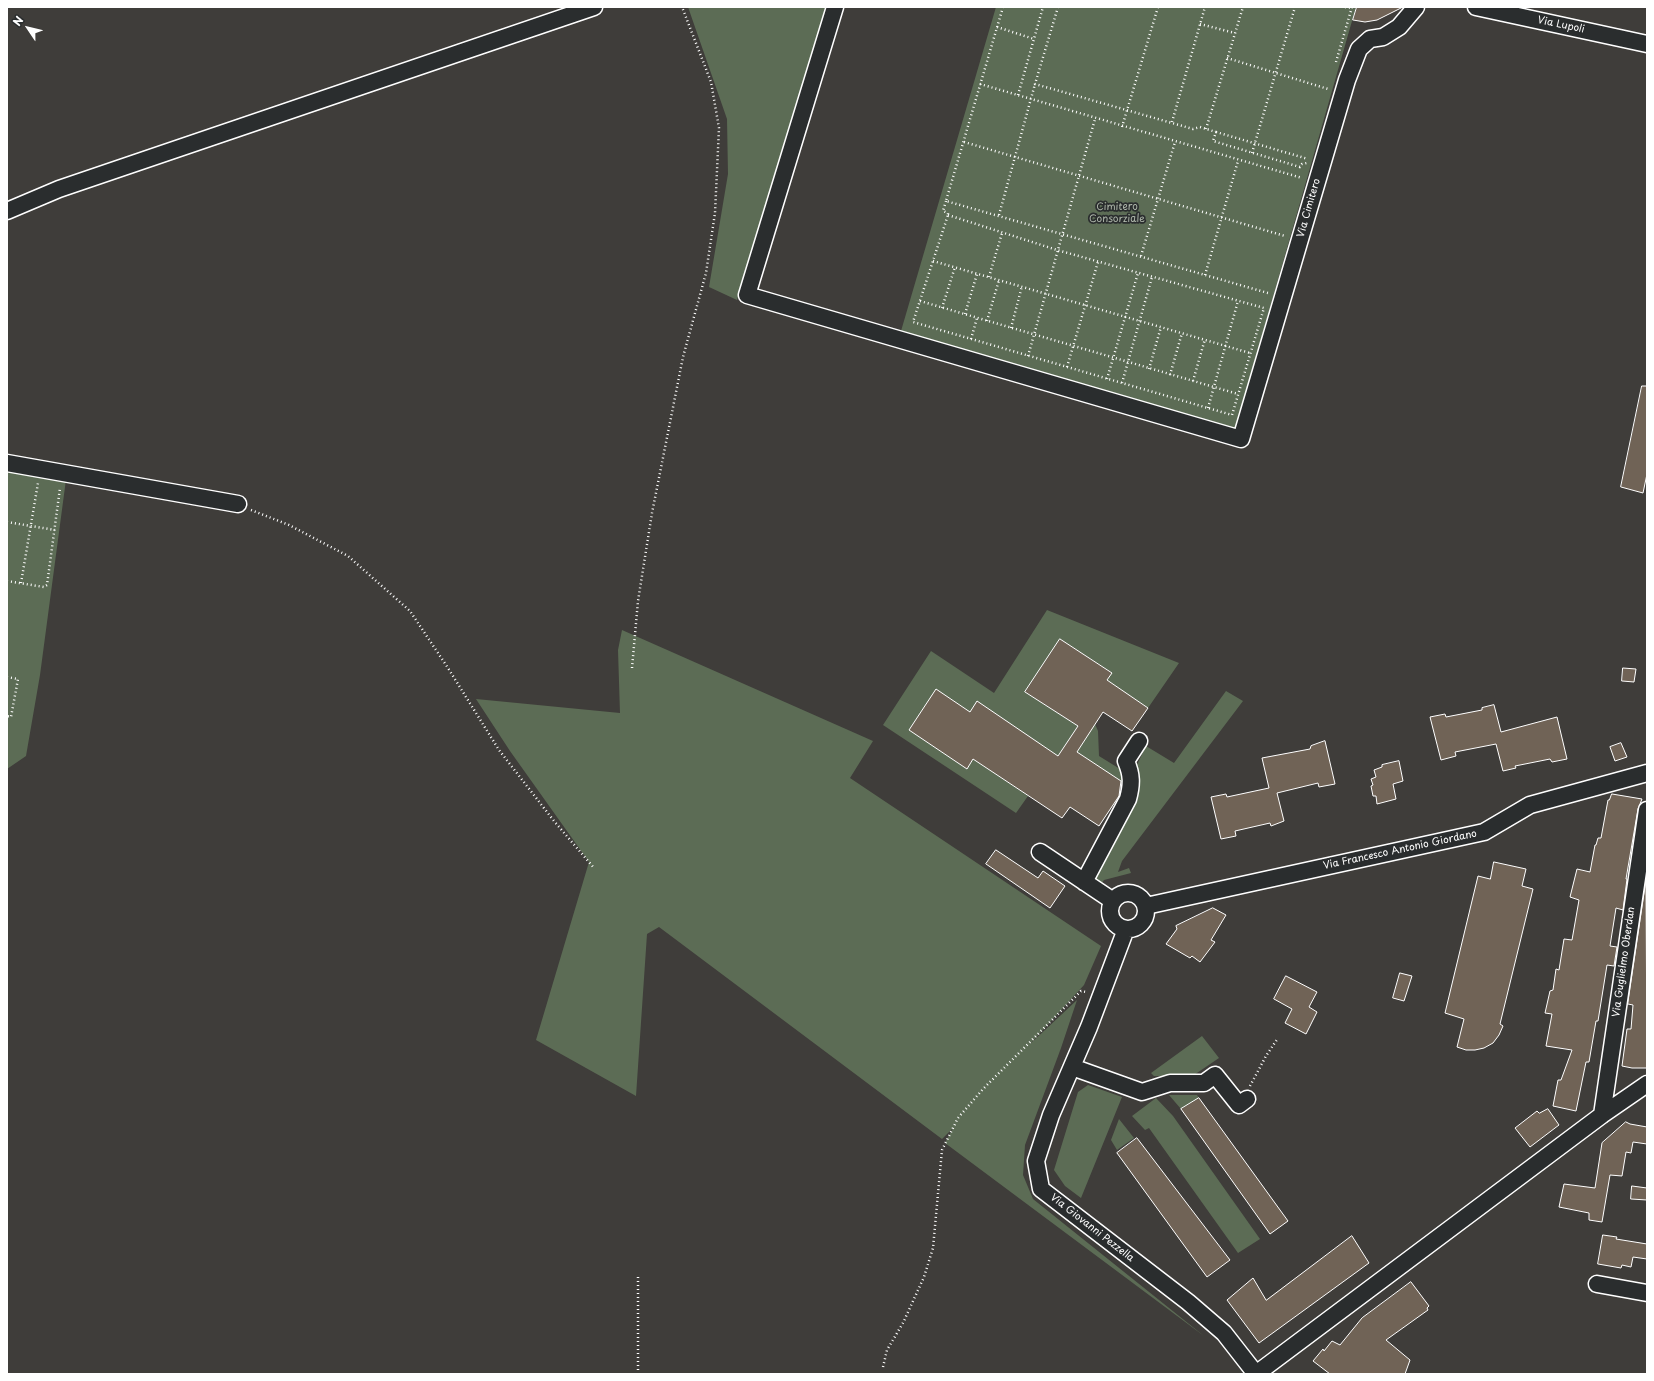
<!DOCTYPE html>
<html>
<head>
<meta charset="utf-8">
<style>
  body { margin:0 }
  #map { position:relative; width:1654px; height:1381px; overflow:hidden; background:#3f3d3a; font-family:"Playpen Sans",sans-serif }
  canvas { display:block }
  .frame { position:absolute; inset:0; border:8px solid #fff; pointer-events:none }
  .north { position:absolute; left:8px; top:8px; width:40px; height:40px; -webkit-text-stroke:3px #2a2d2e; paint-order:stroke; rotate:305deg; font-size:11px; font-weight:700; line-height:16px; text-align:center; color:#fff }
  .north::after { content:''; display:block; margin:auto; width:14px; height:18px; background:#fff; clip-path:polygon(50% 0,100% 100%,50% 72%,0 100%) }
</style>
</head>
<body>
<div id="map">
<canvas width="1654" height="1381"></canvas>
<div class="frame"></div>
<div class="north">N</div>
</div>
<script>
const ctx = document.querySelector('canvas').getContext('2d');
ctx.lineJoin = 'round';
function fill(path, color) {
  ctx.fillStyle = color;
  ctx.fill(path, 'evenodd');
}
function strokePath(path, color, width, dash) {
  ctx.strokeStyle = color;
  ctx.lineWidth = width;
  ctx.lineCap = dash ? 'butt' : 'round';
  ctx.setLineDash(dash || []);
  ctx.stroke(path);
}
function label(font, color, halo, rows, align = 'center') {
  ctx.font = font + ' "Playpen Sans",sans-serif';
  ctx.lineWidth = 3.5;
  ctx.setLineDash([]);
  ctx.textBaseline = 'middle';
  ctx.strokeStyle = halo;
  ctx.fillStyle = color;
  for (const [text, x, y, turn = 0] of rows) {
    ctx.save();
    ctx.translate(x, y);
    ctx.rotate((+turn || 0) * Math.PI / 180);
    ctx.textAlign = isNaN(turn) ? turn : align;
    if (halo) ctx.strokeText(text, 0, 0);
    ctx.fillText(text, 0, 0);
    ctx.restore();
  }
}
fill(new Path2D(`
  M688 7H827L737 300 709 287 728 174 727 119Z
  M996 7H1356L1235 430 901 331Z
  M7 462 67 472 40 675 26 756 7 769Z
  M1047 610 1179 663 1148 708 1107 680 1111 672 1060 639 1025 692 1078 726 1058 756 977 702 970 712 936 690 909 730 967 769 973 759 1028 796 1016 813 883 725 931 651 994 693Z
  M622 630 873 741 850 778 1101 946 1084 985 1030 1044 1077 1000 1061 1048 1025 1145 1023 1175 1033 1199 1204 1336 945 1143 953 1128 942 1139 659 927 647 934 636 1096 536 1040 589 862 510 751 476 699 620 713 618 650Z
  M1226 691 1243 701 1122 861 1118 872 1129 868 1131 873 1104 880 1101 884 1094 876 1135 769 1146 746 1174 763Z
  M1095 724 1098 731 1099 756 1120 769 1127 778 1126 785 1077 752Z
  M1202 1036 1219 1058 1191 1077 1154 1076 1151 1073Z
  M1088 1085 1122 1097 1081 1198 1065 1186 1054 1170 1078 1092Z
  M1169 1095H1197L1199 1098 1181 1109Z
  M1156 1098 1173 1116 1260 1239 1238 1253 1149 1128 1145 1130 1132 1116Z
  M1119 1119 1134 1138 1117 1150 1111 1140Z`), '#5c6c55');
const building = new Path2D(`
  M1357 7H1403L1377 20 1365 22 1353 20Z
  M1642 386H1647V474L1643 493 1621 487Z
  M1060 639 1112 673 1107 680 1148 708 1132 731 1103 712 1077 752 1121 781 1119 796 1099 826 1070 807 1062 818 973 759 967 769 909 730 936 689 970 712 977 701 1058 756 1078 726 1025 692Z
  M1623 668 1636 669 1634 682 1622 681Z
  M1494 705 1501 732 1557 717 1567 759 1552 762 1550 759 1515 766 1516 768 1503 771 1496 744 1455 752 1456 756 1441 760 1430 717 1445 714 1446 717 1482 710V708Z
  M1325 741 1335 784 1319 787 1318 783 1277 793 1284 821 1271 826 1270 823 1235 831 1236 836 1221 839 1211 797 1226 794 1227 797 1269 788 1262 758 1310 749 1311 746Z
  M1621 743 1627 757 1615 761 1610 747Z
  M1399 761 1403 781 1393 784 1396 799 1377 804 1376 796H1373L1371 786 1373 785 1371 779 1376 777 1374 770 1382 767V765Z
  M1612 794 1642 799 1638 809 1626 879H1627L1623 910 1616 908 1610 946 1617 947 1614 966 1607 965 1598 1021H1596L1589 1062H1586L1576 1111 1553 1106 1558 1080H1561L1572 1050 1546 1046 1552 1014 1545 1013 1550 991 1553 990 1556 969 1559 970 1564 939 1572 940 1579 900 1570 897 1577 869 1590 872 1595 845H1596L1598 838H1601L1608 800H1609Z
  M996 850 1038 878 1043 871 1065 886 1050 908 986 864Z
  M1494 862 1526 869 1522 886 1533 889 1500 1024 1503 1026 1499 1035 1493 1043 1484 1048 1475 1050H1466L1457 1047 1464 1019 1445 1013 1478 876 1490 879Z
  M1646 880 1647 1068H1632L1622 1066 1627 1029H1631L1633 1005 1628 1004Z
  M1213 908 1226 915 1211 940 1215 942 1200 962 1192 956 1190 958 1166 944 1177 929 1176 926Z
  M1400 973 1412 976 1404 1001 1393 998Z
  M1286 976 1317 992 1309 1007 1317 1012 1306 1034 1285 1023 1292 1009 1274 999Z
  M1199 1098 1288 1221 1270 1234 1181 1109Z
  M1548 1109 1559 1125 1530 1147 1515 1128 1537 1111 1539 1113Z
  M1626 1122 1630 1124 1647 1127V1144L1633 1142 1631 1153 1626 1152 1622 1176 1610 1175 1602 1222 1589 1220V1213L1559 1207 1564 1184 1595 1188 1602 1143Z
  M1137 1138 1230 1260 1207 1277 1117 1153Z
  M1632 1186 1647 1188V1200L1631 1199Z
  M1603 1235 1617 1237 1616 1239 1647 1244V1259L1633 1257 1631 1267 1622 1265 1621 1268 1598 1264Z
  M1352 1236 1369 1263 1259 1343 1227 1300 1253 1278 1266 1300Z
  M1411 1282 1429 1306 1427 1308 1428 1310 1386 1340 1410 1360 1405 1374H1330L1313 1361 1323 1349 1324 1351 1332 1341 1340 1345 1362 1318Z`);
fill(building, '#706356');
strokePath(building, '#fff', 1);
const minor = new Path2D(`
  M835 7 747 295 1241 439 1347 80 1359 49 1370 39 1383 37 1399 27 1416 7
  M1476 7 1647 44
  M7 211 59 189 594 7
  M7 463 238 504
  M1040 852 1113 901
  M1084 882 1128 799C1132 784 1132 775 1126 761L1139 741
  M1110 911a18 18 0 1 1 36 0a18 18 0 1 1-36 0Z
  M1146 906 1484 832 1530 805 1647 773
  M1126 929 1089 1027 1051 1115 1036 1161 1041 1189 1188 1302 1224 1333 1256 1374
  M1072 1067 1142 1092 1170 1083H1204L1215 1075 1239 1105 1247 1099
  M1602 1115 1647 810
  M1597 1284 1647 1293
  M1256 1374 1602 1115 1647 1084`);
strokePath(minor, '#fff', 19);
strokePath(new Path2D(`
  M1003 7 946 201 1268 293V292
  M1058 7 1035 84 1193 129 1200 127 1216 132 1213 141 1300 167 1302 164 1307 163
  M1345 7 1352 8
  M1200 24 1235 33
  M997 27 1034 39
  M1227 58 1328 89
  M1336 62 1352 7
  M980 84 1302 178
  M1018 95 1043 7
  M1172 122 1205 7
  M1122 127 1158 7
  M1206 129 1243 7
  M1216 132 1308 159
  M964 142 1285 236
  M1252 153 1295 7
  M946 201 943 211 948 213V215
  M948 215 1057 250 1264 308 1232 415 913 322Z
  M999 215 1035 84
  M1141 256 1175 142
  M933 261 1250 353
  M1205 275 1238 161
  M989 277 1002 233
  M920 301 1238 394
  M942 308 955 267
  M965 314 977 274
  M987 321 999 280
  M1011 328 1022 286
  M971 339 977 318
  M1028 356 1095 119
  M1067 367 1098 262
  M1149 369 1161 327
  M1170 375 1182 333
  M1107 379 1138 273
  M1193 381 1205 339
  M1122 383 1152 277
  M1208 408 1238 301
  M251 510 289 525 348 556 410 611 448 668 499 750 554 821 594 868
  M7 522 55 530
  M7 581 44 587 47 585 60 488
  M21 583 38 483
  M632 668 638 601 652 513 683 357 706 273 715 213 719 128 711 82 682 7
  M7 677 18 679 11 717 7 716
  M1250 1086 1266 1056 1278 1038
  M638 1277V1374
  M883 1367 887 1350 903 1323 924 1277 933 1248 942 1150 958 1118 983 1089 1081 991 1086 992`), '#fff', 2.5, [1, 3]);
strokePath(minor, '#2a2d2e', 16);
label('10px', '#fff', '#2a2d2e', [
  ["Via Lupoli",1561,25,12],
  ["Via Cimitero",1309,208,-74],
  ["Via Francesco Antonio Giordano",1400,850,-12],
  ["Via Guglielmo Oberdan",1624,962,-82],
  ["Via Giovanni Pezzella",1092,1228,38]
]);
label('10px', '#aeb6aa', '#2a2d2e', [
  ["Cimitero",1117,207],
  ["Consorziale",1117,219]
]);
</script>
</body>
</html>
